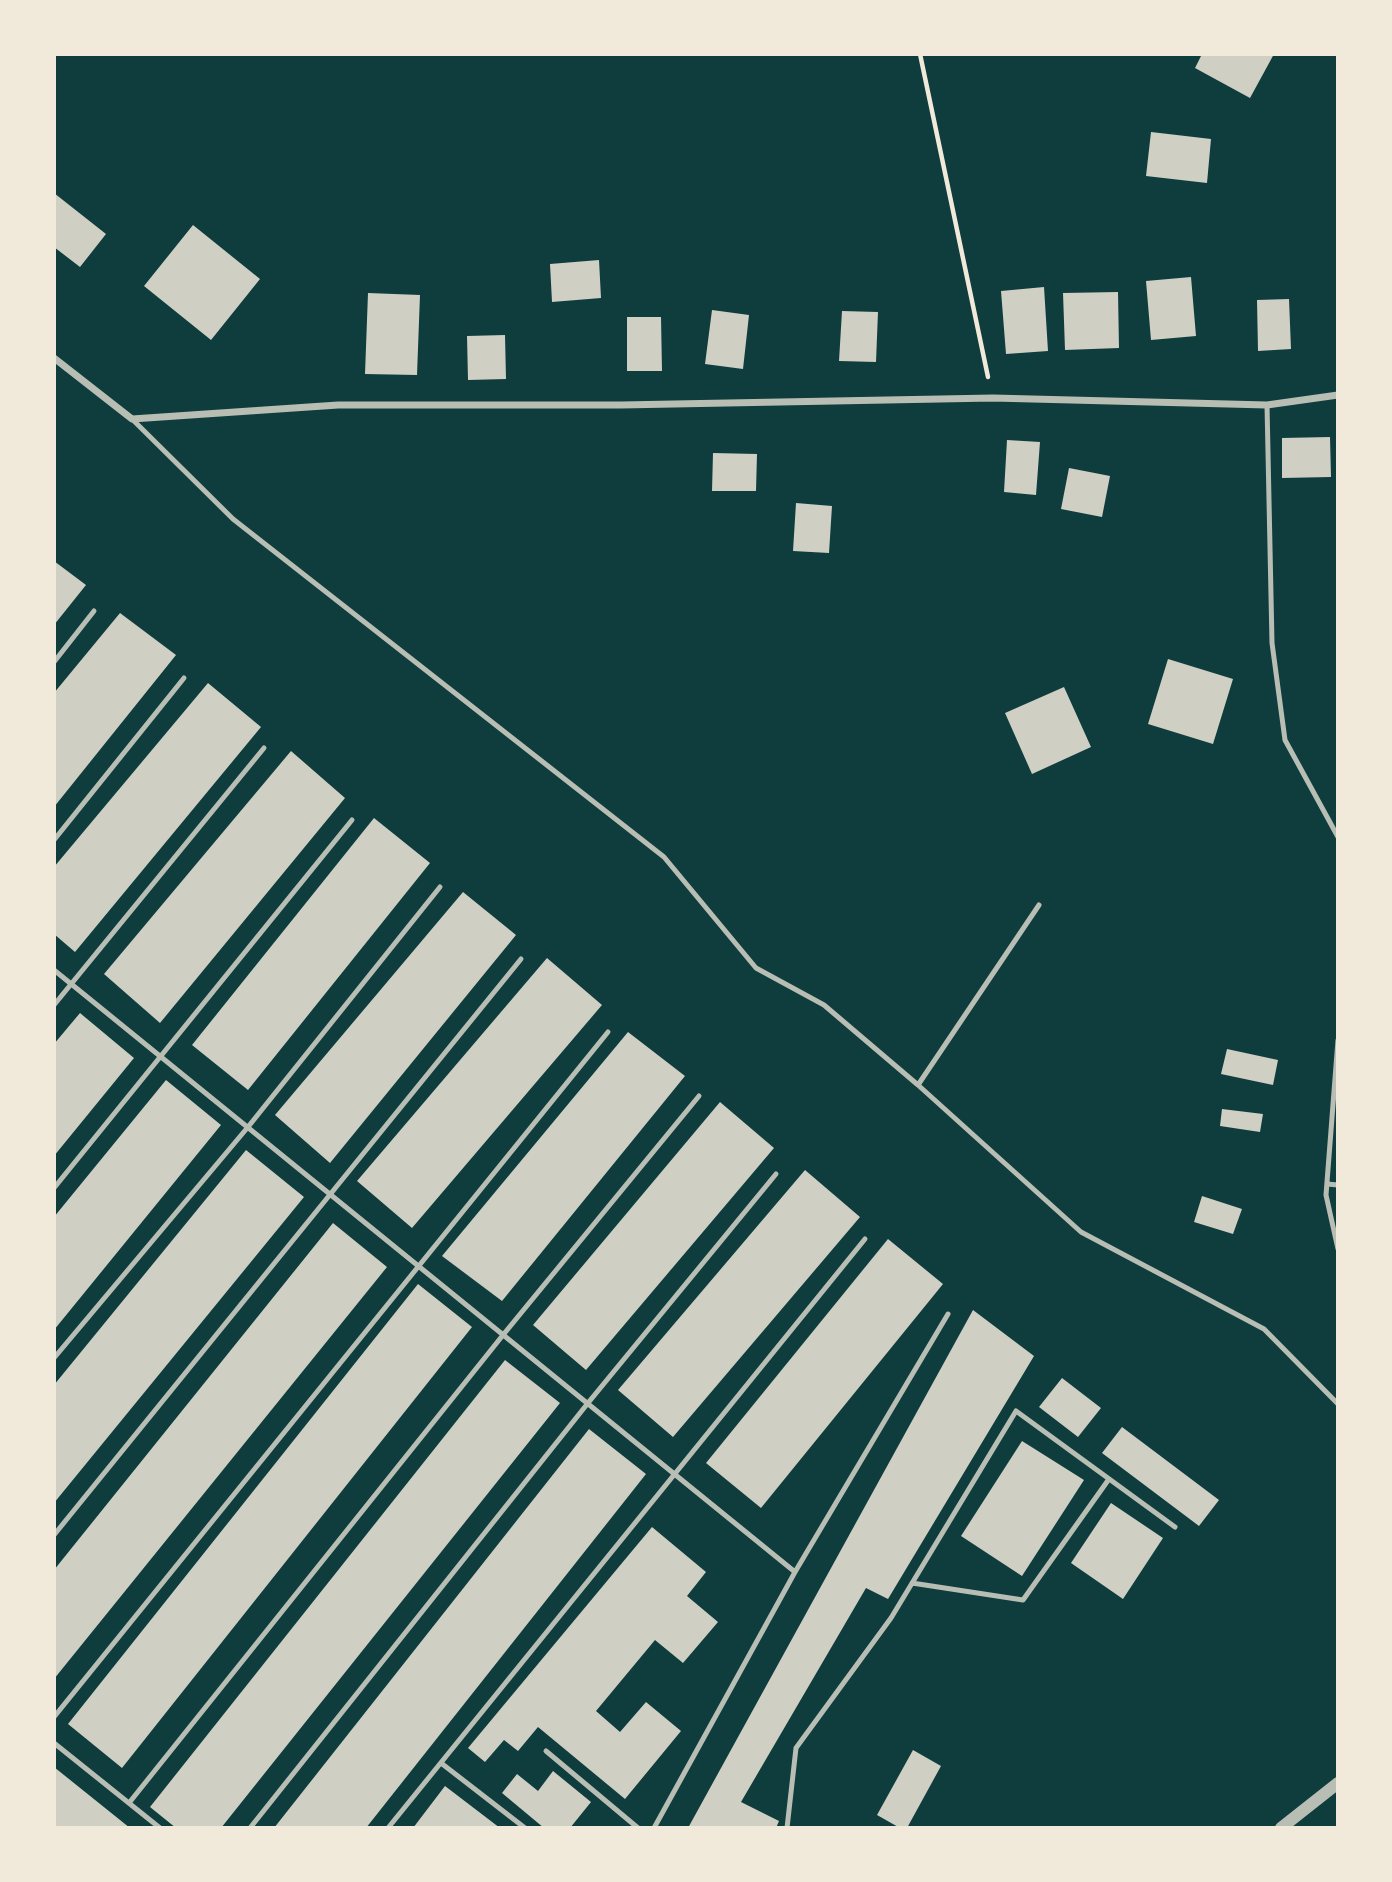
<!DOCTYPE html>
<html>
<head>
<meta charset="utf-8">
<style>
  body { margin:0 }
  #map { position:relative; width:1392px; height:1882px; overflow:hidden; background:#0f3d3e; font-family:Roboto,sans-serif }
  canvas { display:block }
  .frame { position:absolute; inset:0; border:56px solid #f1e9da; pointer-events:none }
</style>
</head>
<body>
<div id="map">
<canvas width="1392" height="1882"></canvas>
<div class="frame"></div>
</div>
<script>
const ctx = document.querySelector('canvas').getContext('2d');
ctx.lineJoin = 'round';
function fill(path, color) {
  ctx.fillStyle = color;
  ctx.fill(path, 'evenodd');
}
function strokePath(path, color, width, dash) {
  ctx.strokeStyle = color;
  ctx.lineWidth = width;
  ctx.lineCap = dash ? 'butt' : 'round';
  ctx.setLineDash(dash || []);
  ctx.stroke(path);
}
fill(new Path2D(`
  M1202 54H1274L1250 98 1195 68Z
  M1151 132 1211 139 1207 183 1146 176Z
  M54 193 106 234 80 267 54 247Z
  M193 225 260 279 211 340 144 286Z
  M599 260 601 298 552 302 550 264Z
  M1191 277 1196 336 1151 340 1146 281Z
  M1044 287 1048 351 1006 354 1001 291Z
  M1118 292 1119 348 1065 350 1063 293Z
  M368 293 420 295 417 375 365 374Z
  M1289 299 1291 349 1258 351 1257 300Z
  M712 310 749 315 743 369 705 364Z
  M842 311 878 312 876 362 839 361Z
  M627 317H661L662 371H627Z
  M505 335 506 379 468 380 467 336Z
  M1330 437 1331 477 1282 478V438Z
  M1007 440 1040 442 1036 495 1004 492Z
  M713 453 757 454 756 491H712Z
  M1069 468 1110 476 1102 517 1061 509Z
  M796 503 832 506 829 553 793 551Z
  M54 561 86 585 54 625Z
  M120 613 176 655 54 807V693Z
  M1168 659 1233 679 1213 744 1148 724Z
  M208 683 261 727 75 952 54 934V867Z
  M1064 687 1091 747 1032 774 1005 713Z
  M291 751 345 798 160 1023 104 974Z
  M374 818 430 863 248 1090 192 1045Z
  M463 892 516 935 330 1163 275 1115Z
  M547 958 602 1005 412 1228 357 1181Z
  M80 1013 134 1058 54 1156V1044Z
  M628 1032 685 1076 502 1301 442 1256Z
  M1227 1049 1278 1060 1273 1085 1221 1074Z
  M166 1080 221 1125 54 1330V1217Z
  M720 1102 774 1148 586 1370 533 1325Z
  M1222 1109 1263 1114 1260 1132 1220 1126Z
  M246 1150 304 1197 54 1503V1385Z
  M805 1170 860 1217 673 1437 618 1390Z
  M1202 1196 1242 1209 1233 1234 1194 1222Z
  M333 1223 387 1267 54 1679V1570Z
  M888 1239 943 1284 761 1508 706 1463Z
  M418 1284 472 1327 122 1768 68 1724Z
  M973 1310 1034 1356 888 1599 866 1588 741 1802 779 1821 776 1828H688Z
  M505 1360 560 1403 221 1828H176L150 1807Z
  M1062 1378 1101 1408 1078 1437 1039 1407Z
  M1122 1427 1219 1500 1199 1526 1102 1453Z
  M589 1429 646 1474 366 1828H274Z
  M1022 1441 1084 1480 1022 1576 961 1536Z
  M1111 1503 1163 1538 1123 1599 1071 1563Z
  M652 1527 706 1572 687 1596 718 1622 683 1663 655 1640 596 1711 620 1732 646 1702 681 1731 625 1799 538 1727 518 1751 504 1740 485 1762 468 1748Z
  M913 1750 941 1766 907 1828H900L877 1815Z
  M54 1767 130 1828H54Z
  M553 1771 591 1802 570 1828H544L502 1793 517 1774 538 1791Z
  M445 1786 500 1828H413Z`), '#cfcfc3');
strokePath(new Path2D(`
  M920 54 988 377`), '#f1e9da', 4.5);
strokePath(new Path2D(`
  M1267 405 1272 643 1285 740 1338 837
  M132 419 233 519 664 857 756 968 824 1005 918 1085 1081 1232 1264 1329 1338 1404
  M54 662 94 611
  M54 840 184 678
  M54 970 795 1572
  M54 1005 264 748
  M1338 1040 1326 1195 1338 1249
  M918 1085 1039 905
  M1327 1184 1338 1185
  M54 1188 352 820
  M54 1358 248 1127 440 887
  M54 1535 521 959
  M912 1583 1023 1600 1109 1479
  M54 1717 608 1032
  M54 1743 160 1828
  M546 1751 638 1828
  M441 1763 525 1828
  M129 1803 503 1335 699 1096
  M250 1828 588 1403 776 1174
  M388 1828 865 1239
  M654 1828 795 1572 948 1314
  M787 1828 796 1748 891 1618 1016 1411 1175 1527`), '#b8beb3', 5);
strokePath(new Path2D(`
  M54 358 132 419 338 405H621L993 398 1267 405 1338 395`), '#b8beb3', 7);
strokePath(new Path2D(`
  M1281 1828 1338 1783`), '#b8beb3', 12);
</script>
</body>
</html>
